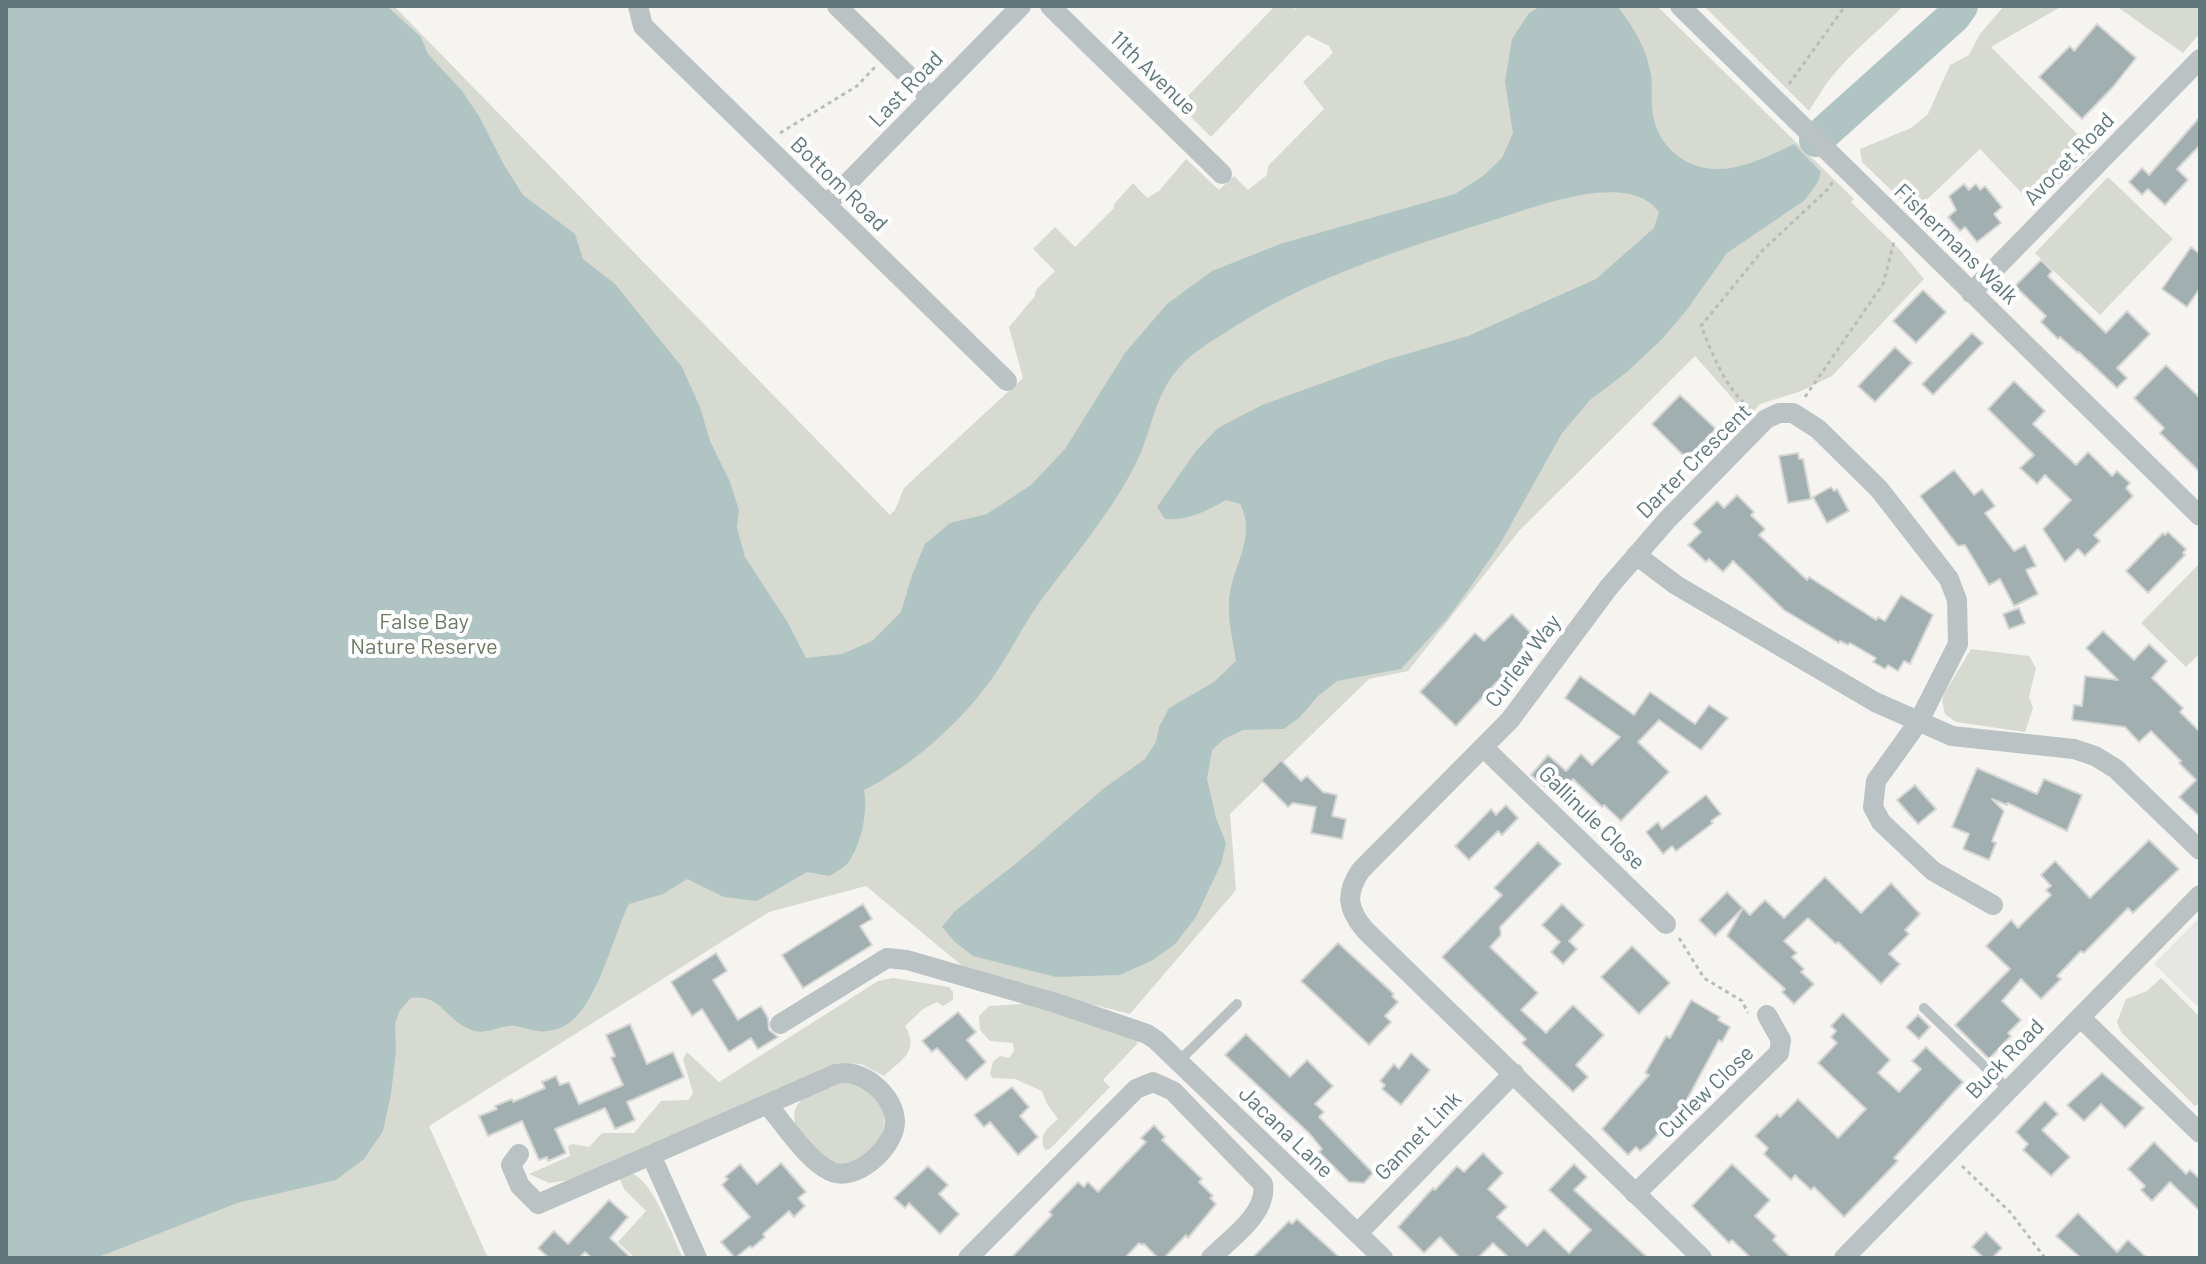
<!DOCTYPE html>
<html>
<head>
<meta charset="utf-8">
<style>
  body { margin:0 }
  #map { position:relative; width:2206px; height:1264px; overflow:hidden; background:#f5f4f1; font-family:Barlow,sans-serif }
  canvas { display:block }
  .frame { position:absolute; inset:0; border:8px solid #60787c; pointer-events:none }
</style>
</head>
<body>
<div id="map">
<canvas width="2206" height="1264"></canvas>
<div class="frame"></div>
</div>
<script>
const ctx = document.querySelector('canvas').getContext('2d');
ctx.lineJoin = 'round';
function fill(path, color) {
  ctx.fillStyle = color;
  ctx.fill(path, 'evenodd');
}
function strokePath(path, color, width, dash) {
  ctx.strokeStyle = color;
  ctx.lineWidth = width;
  ctx.lineCap = dash ? 'butt' : 'round';
  ctx.setLineDash(dash || []);
  ctx.stroke(path);
}
function label(font, color, halo, rows, align = 'center') {
  ctx.font = font + ' Barlow,sans-serif';
  ctx.lineWidth = 8;
  ctx.setLineDash([]);
  ctx.textBaseline = 'middle';
  ctx.strokeStyle = halo;
  ctx.fillStyle = color;
  for (const [text, x, y, turn = 0] of rows) {
    ctx.save();
    ctx.translate(x, y);
    ctx.rotate((+turn || 0) * Math.PI / 180);
    ctx.textAlign = isNaN(turn) ? turn : align;
    if (halo) ctx.strokeText(text, 0, 0);
    ctx.fillText(text, 0, 0);
    ctx.restore();
  }
}
fill(new Path2D(`
  M2200 917V1009L2154 964Z`), '#e6e6e5');
fill(new Path2D(`
  M6 6H394L890 515 895 510 904 488 1023 378 1009 327 1035 296 1036 290 1055 271 1033 249 1055 227 1075 247 1114 208V204L1133 183 1147 198 1159 191 1186 159 1219 190 1234 176 1248 190 1267 175 1268 166 1324 109 1303 82 1333 53 1329 46 1307 35 1211 137 1179 105 1275 6H1292L1295 9 1300 6H1657L1854 199 1851 202 1901 251 1924 279 1832 376 1799 392 1760 404 1749 417 1695 356 1519 531 1408 671 1369 679 1230 814 1236 890 1130 1014 972 974 866 886 769 912 429 1126 488 1258H6Z
  M1704 6H1903C1880 30 1850 53 1830 79 1822 89 1816 100 1809 111Z
  M2004 6H2062L1991 47 2094 151 2035 207 1980 149 1914 212 1862 162 1860 149 1911 128 1928 114 1950 65 1969 55 1980 34Z
  M2116 6H2194L2200 10V33L2183 53Z
  M2108 177 2173 239 2100 315 2035 253Z
  M2200 563V653L2186 667 2141 623Z
  M1971 649 2029 656 2036 668 2029 697 2033 708 2025 732 1956 722 1945 714 1942 701 1944 694Z
  M893 978 949 987 953 992V1000L943 1006 937 1002 923 1009 905 1026C920 1051 902 1059 884 1076L861 1064 838 1063 576 1179 549 1183 529 1174 570 1156 568 1146 572 1144 589 1147 602 1133H634L661 1101 688 1100 693 1093 683 1059 687 1052 719 1082 878 981Z
  M2161 978 2200 1017V1102L2195 1106 2121 1032 2117 1022 2126 999 2147 991Z
  M1039 1003 1125 1029 1138 1043 1103 1080 1110 1087 1050 1149 1045 1150C1038 1134 1047 1129 1058 1119L1047 1104 1042 1091 1015 1079 992 1078 990 1074 993 1062 1000 1056 1009 1058 1014 1051 1013 1043 990 1041 980 1030 979 1016 989 1006Z
  M840 1081C848 1083 859 1084 865 1088 901 1113 882 1149 851 1166L826 1163 795 1124C789 1095 820 1090 840 1081Z
  M628 1172C652 1176 672 1236 683 1258H635L618 1242 646 1211 624 1189 620 1179Z`), '#d6dad0');
fill(new Path2D(`
  M6 6H387L421 37 428 54 462 91 479 116 504 165 523 195 575 234 583 259 615 284 682 367 700 407 710 441 730 482 739 510 737 528 745 557 788 623 806 658 842 654 872 641 901 612 912 575 925 544 950 523 987 514 1031 485 1065 449 1125 353 1167 304 1212 271 1280 244 1455 194 1483 176 1502 158 1513 133 1505 82 1512 39 1529 13 1541 6H1617C1631 24 1644 43 1649 66 1654 81 1650 99 1653 115 1656 131 1662 141 1673 152 1709 185 1756 163 1794 144L1821 172 1818 182 1805 200 1727 253 1686 311 1663 338 1627 372 1590 400 1562 433 1500 544 1469 589 1447 619 1401 669 1337 681 1318 696 1300 717 1284 729 1243 730 1224 739 1212 750 1207 779 1216 818 1226 843 1221 864 1196 917 1175 944 1153 960 1120 975 1056 977 973 956 954 941 942 927 955 911 1018 862 1103 789 1145 759 1156 742 1159 727 1169 708 1214 682 1236 661C1233 642 1228 622 1229 603 1230 568 1258 538 1240 504L1226 500C1206 511 1188 521 1165 519L1157 507 1196 451 1218 428 1262 405 1386 360 1468 336 1596 279 1654 228 1659 212C1633 175 1559 199 1524 210 1424 243 1323 270 1234 327 1212 341 1188 354 1173 375 1154 400 1151 432 1138 459 1113 511 1073 557 1039 603 1022 627 1009 655 991 680 960 723 912 766 864 790 868 811 862 841 850 860 846 867 836 872 829 876L807 872 757 901 724 897 687 879 663 894 629 904C612 937 595 1019 557 1029 537 1035 531 1028 515 1026 498 1024 487 1038 467 1028 444 1017 440 994 411 998L400 1010 395 1024 396 1051 391 1094 383 1131 364 1159 336 1180 237 1203 96 1258H6Z`), '#b1c4c4');
strokePath(new Path2D(`
  M1816 140 1954 16 1961 6`), '#b1c4c4', 34);
const building = new Path2D(`
  M2097 24 2136 58 2112 88 2082 119 2039 77 2070 46 2074 51Z
  M2200 117V145L2177 169 2188 180 2165 205 2148 189 2142 195 2129 182 2142 168 2149 175Z
  M1964 184 1969 190 1976 184 1980 190 1985 186 2002 207 1994 214 2001 223 1977 242 1965 227 1960 231 1948 217 1956 210 1949 196Z
  M2191 247 2200 254V288L2187 307 2162 289Z
  M2041 260 2052 271 2048 276 2106 333 2127 311 2150 334 2117 368 2127 378 2117 388 2079 352 2078 353 2060 337 2058 339 2041 322 2046 316 2015 286Z
  M1923 290 1946 312 1916 343 1893 321Z
  M1972 333 1983 343 1933 395 1922 384Z
  M1895 347 1912 363 1875 402 1858 386Z
  M2166 365 2200 398V472L2160 433 2164 428 2134 398Z
  M2014 381 2045 411 2033 424 2076 465 2088 452 2112 476 2117 471 2130 483 2126 488 2133 496 2094 535 2100 541 2085 556 2078 549 2065 562 2043 529 2071 500 2045 475 2037 484 2020 468 2034 455 1988 409Z
  M1680 395 1716 429 1687 459 1652 424Z
  M1798 453 1799 459H1803L1811 499 1788 503 1779 456Z
  M1954 470 1974 495 1982 489 1995 506 1985 513 2014 551 2025 545 2036 566 2026 570 2038 594 2014 606 2000 579 1989 585 1965 545 1958 546 1920 496Z
  M1831 487 1834 491 1837 489 1849 511 1827 523 1813 497Z
  M1737 495 1754 512 1751 515 1765 529 1759 535 1807 580 1809 577 1876 620 1878 617 1885 621 1901 595 1933 615 1910 664 1904 661 1898 671 1888 665 1885 669 1873 662 1876 658 1850 643 1848 645 1840 641 1839 643 1784 610 1733 561 1723 572 1709 559 1706 562 1688 545 1701 532 1693 524 1717 501 1724 508Z
  M2168 532 2186 549 2183 553 2185 555 2148 593 2126 571 2163 533 2165 535Z
  M2019 608 2025 623 2009 629 2003 614Z
  M1512 614 1532 634 1508 670 1456 726 1420 692 1475 633 1484 641Z
  M2103 631 2134 660 2149 644 2167 661 2152 678 2183 708 2180 712 2200 732V817L2179 797 2196 780 2179 763 2181 761 2151 731 2139 742 2125 727 2072 720 2074 705 2082 706 2085 676 2118 680 2086 648Z
  M1580 676 1634 715 1650 692 1695 724 1709 705 1728 718 1701 750 1659 720 1638 742 1669 772 1621 821 1604 805 1602 807 1573 779 1557 797 1531 775 1548 755 1566 771 1581 754 1592 765 1620 737 1565 698Z
  M1281 760 1301 781 1307 776 1323 792 1337 795 1332 816 1346 819 1342 839 1311 833 1316 807 1293 803 1288 807 1261 780Z
  M1977 768 2037 794 2044 779 2082 795 2067 831 2008 803 2007 805 1992 799 2004 811 1992 841 1996 843 1989 860 1963 849 1969 834 1952 827Z
  M1915 785 1936 809 1918 824 1897 800Z
  M1706 795 1721 814 1711 821 1713 823 1676 851 1672 846 1663 854 1646 832 1658 822 1662 829Z
  M1506 805 1518 818 1502 835 1498 831 1469 860 1455 846 1491 809 1496 815Z
  M2149 840 2179 869 2133 913 2128 908 2084 953 2081 951 2057 976 2061 979 2041 999 2021 979 2002 1001 2021 1020 2008 1033 2011 1036 1989 1059 1955 1025 2010 969 1986 946 2011 920 2018 928 2051 895 2046 890 2051 886 2041 875 2055 861 2090 898Z
  M1538 842 1561 864 1500 927 1501 935 1490 947 1538 993 1521 1010 1546 1033 1573 1005 1604 1035 1576 1065 1588 1077 1573 1092 1522 1043 1526 1039 1442 957 1502 895 1494 888Z
  M1825 877 1861 913 1891 883 1920 914 1905 930 1909 934 1889 954 1900 964 1881 984 1838 942 1836 944 1808 918 1784 941 1797 953 1792 957 1804 969 1801 972 1814 984 1794 1004 1782 992 1785 989 1727 936 1743 908 1715 936 1699 920 1727 892 1750 915 1765 900 1784 918Z
  M863 904 872 919 860 926 872 945 803 988 782 955Z
  M1562 904 1584 925 1569 941 1577 949 1563 964 1551 952 1560 942 1542 925Z
  M1338 943 1394 994 1392 996 1398 1002 1385 1016 1391 1022 1369 1045 1301 981Z
  M1632 946 1670 983 1639 1014 1601 977Z
  M716 953 727 971 713 980 738 1020 761 1006 768 1018 769 1030 778 1037 758 1049 751 1038 729 1052 702 1009 692 1016 671 982Z
  M1691 1000 1720 1017 1718 1020 1730 1027 1722 1042 1719 1040 1684 1105 1649 1144 1640 1151 1636 1147 1628 1155 1602 1129 1649 1075 1645 1073 1666 1036 1670 1038Z
  M958 1012 976 1032 967 1040 986 1062 966 1080 937 1048 932 1052 922 1041Z
  M1843 1013 1890 1060 1878 1073 1899 1092 1921 1069 1912 1061 1926 1047 1963 1082 1894 1158 1898 1161 1844 1217 1814 1187 1811 1190 1795 1175 1791 1180 1764 1154 1768 1148 1755 1136 1777 1114 1780 1117 1798 1099 1838 1138 1866 1109 1818 1063 1837 1043 1831 1037 1836 1031 1831 1026Z
  M1918 1015 1930 1027 1919 1039 1906 1027Z
  M630 1024 647 1064 673 1052 684 1077 627 1102 635 1120 615 1129 605 1108 555 1129 566 1153 548 1161 547 1157 539 1160 522 1121 488 1136 479 1116 497 1109 495 1106 512 1099 513 1102 545 1088 542 1082 556 1076 560 1085 569 1082 579 1104 623 1085 611 1058 615 1056 606 1035Z
  M1246 1034 1290 1077 1307 1060 1333 1086 1315 1104 1324 1112 1319 1117 1373 1173 1364 1183 1349 1182 1319 1152 1322 1149 1310 1134 1225 1055Z
  M1411 1053 1430 1070 1401 1105 1382 1089 1385 1085 1380 1081 1394 1064 1399 1069Z
  M2102 1073 2144 1108 2125 1128 2101 1104 2084 1121 2067 1105Z
  M1012 1087 1029 1107 1020 1116 1038 1137 1018 1155 990 1122 984 1127 974 1115Z
  M2045 1101 2058 1114 2042 1130 2070 1157 2051 1176 2023 1150 2028 1144 2016 1132Z
  M1154 1125 1165 1137 1162 1140 1202 1179 1199 1182 1213 1196 1210 1198 1216 1204 1188 1238 1186 1235 1164 1258H1158L1144 1244 1142 1245 1139 1243 1125 1258H1011L1052 1215 1049 1212 1078 1182 1084 1187 1088 1182 1098 1192 1146 1142 1141 1138Z
  M2154 1142 2186 1174 2190 1170 2200 1179V1211L2170 1182 2152 1201 2141 1190 2145 1186 2128 1169Z
  M1483 1153 1503 1173 1488 1189 1507 1207 1497 1217 1527 1246 1544 1229 1569 1253 1591 1230 1549 1190 1574 1164 1587 1177 1574 1190 1648 1258H1509L1493 1243 1478 1258H1460L1440 1237 1424 1253 1398 1227 1433 1188 1435 1190 1457 1166 1464 1172Z
  M781 1163 806 1192 798 1198 805 1206 794 1217 789 1211 763 1234 765 1237 752 1248 750 1246 735 1258 721 1242 750 1217 722 1185 728 1179 725 1177 740 1164 757 1184Z
  M1732 1164 1770 1200 1755 1216 1776 1236 1773 1240 1791 1258H1751L1732 1240 1729 1243 1692 1206Z
  M928 1166 948 1185 939 1194 959 1214 940 1234 909 1203 905 1208 894 1198Z
  M609 1200 628 1217 610 1238 631 1258H592L585 1252 581 1256 583 1258H549L538 1248 554 1231 568 1244Z
  M2078 1213 2117 1252 2128 1240 2147 1258H2081L2056 1236Z
  M1297 1219 1340 1258H1252L1289 1221 1292 1224Z
  M1986 1232 2002 1248 1992 1258H1984L1972 1247Z`);
fill(building, '#a2afb1');
strokePath(building, '#d6d6d4', 2);
strokePath(new Path2D(`
  M1789 84 1845 6
  M780 133 857 86 875 67
  M1805 397 1883 284 1894 242
  M1750 408C1727 392 1711 351 1701 326L1762 251 1829 188 1833 181
  M1679 938 1704 978 1742 1001 1748 1013
  M1962 1166 2010 1212 2045 1258`), '#b8bcbd', 3, [4, 4]);
strokePath(new Path2D(`
  M1924 1008 2008 1089
  M1179 1061 1237 1004`), '#bbc2c4', 10);
strokePath(new Path2D(`
  M638 6 643 26 1007 381
  M837 6 931 98
  M1050 6 1222 174
  M1680 6 2200 516
  M826 205 1021 6
  M1971 293 2200 59
  M1636 555 1676 585 1875 702 1952 736 2074 749 2095 756 2116 769 2200 850
  M1483 747 1666 924
  M2080 1017 2200 1133
  M780 1024 887 958 907 960 1056 1003 1147 1034 1156 1040 1383 1258
  M519 1154 511 1165 520 1186 538 1204 651 1155
  M1635 1194 1779 1053 1781 1040 1767 1015
  M1358 1233 1514 1073
  M697 1258 651 1155 836 1074C862 1067 895 1096 895 1122 895 1147 855 1184 830 1171 807 1160 784 1124 767 1104
  M968 1258 1136 1089 1153 1082 1173 1091 1263 1184C1268 1214 1229 1239 1211 1258
  M1702 1258 1365 930C1347 909 1345 893 1361 870L1510 720 1609 587 1667 520 1766 419 1779 413H1793L1818 429 1879 489 1949 579 1957 600 1958 644 1919 721 1876 781 1873 807 1881 822 1933 871 1993 905
  M1844 1258 2200 895`), '#bbc2c4', 20);
label('22px', '#60787c', '#fff', [
  ["11th Avenue",1153,73,44],
  ["Last Road",906,89,-46],
  ["Avocet Road",2069,159,-46],
  ["Bottom Road",839,184,44],
  ["Fishermans Walk",1956,244,44],
  ["Darter Crescent",1694,461,-45],
  ["Curlew Way",1523,661,-53],
  ["Gallinule Close",1592,818,44],
  ["Buck Road",2005,1059,-46],
  ["Curlew Close",1706,1092,-44],
  ["Jacana Lane",1286,1132,44],
  ["Gannet Link",1418,1136,-46]
]);
label('22px', '#6d7963', '#fff', [
  ["False Bay",424,622],
  ["Nature Reserve",424,647]
]);
</script>
</body>
</html>
